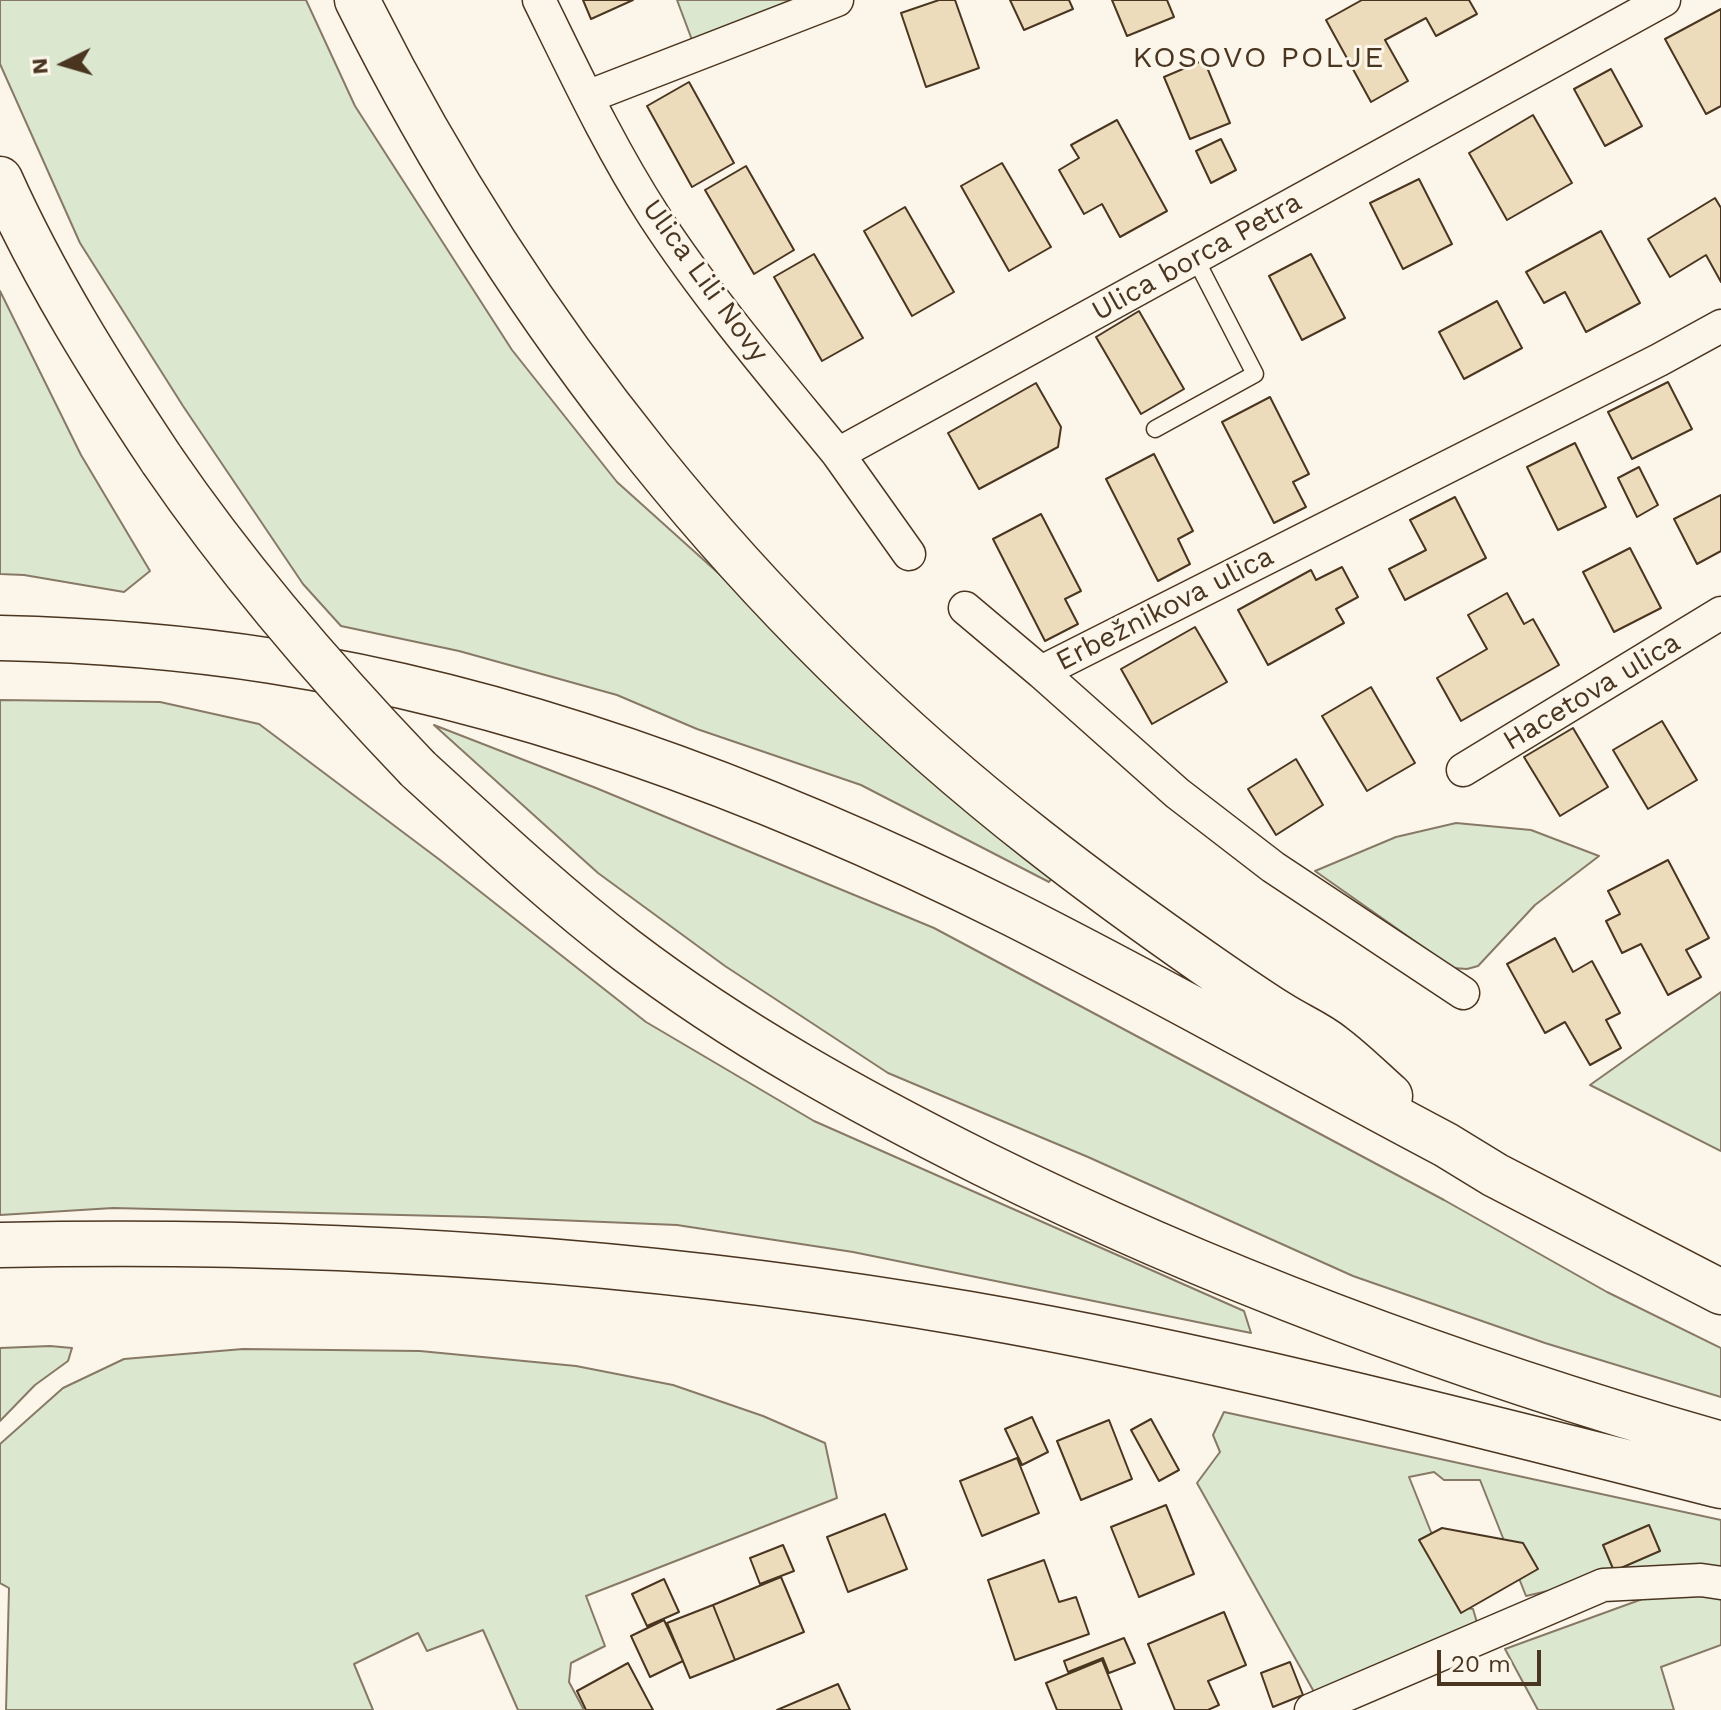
<!DOCTYPE html>
<html>
<head>
<meta charset="utf-8">
<style>
  body { margin:0 }
  #map { position:relative; width:1721px; height:1710px; overflow:hidden; background:#fbf6e9; font-family:"Work Sans",sans-serif }
  canvas { display:block }
  .north { position:absolute; left:24px; top:24px; width:80px; height:80px; -webkit-text-stroke:6px #fbf6e9; paint-order:stroke; rotate:265deg; font-size:22px; font-weight:700; line-height:32px; text-align:center; color:#4a3520 }
  .north::after { content:''; display:block; margin:auto; width:28px; height:36px; background:#4a3520; clip-path:polygon(50% 0,100% 100%,50% 72%,0 100%) }
  .scale { position:absolute; left:1437px; top:1650px; width:104px; height:36px; box-sizing:border-box; border:4px solid #4a3520; border-top:0; padding-left:10px; font-size:24px; line-height:28px; white-space:nowrap; color:#4a3520; -webkit-text-stroke:6px #fbf6e9; paint-order:stroke }
</style>
</head>
<body>
<div id="map">
<canvas width="1721" height="1710"></canvas>
<div class="north">N</div>
<div class="scale">20 m</div>
</div>
<script>
const ctx = document.querySelector('canvas').getContext('2d');
ctx.lineJoin = 'round';
function fill(path, color) {
  ctx.fillStyle = color;
  ctx.fill(path, 'evenodd');
}
function strokePath(path, color, width, dash) {
  ctx.strokeStyle = color;
  ctx.lineWidth = width;
  ctx.lineCap = dash ? 'butt' : 'round';
  ctx.setLineDash(dash || []);
  ctx.stroke(path);
}
function label(font, color, halo, rows, align = 'center') {
  ctx.font = font + ' "Work Sans",sans-serif';
  ctx.lineWidth = 6;
  ctx.setLineDash([]);
  ctx.textBaseline = 'middle';
  ctx.strokeStyle = halo;
  ctx.fillStyle = color;
  for (const [text, x, y, turn = 0] of rows) {
    ctx.save();
    ctx.translate(x, y);
    ctx.rotate((+turn || 0) * Math.PI / 180);
    ctx.textAlign = isNaN(turn) ? turn : align;
    if (halo) ctx.strokeText(text, 0, 0);
    ctx.fillText(text, 0, 0);
    ctx.restore();
  }
}
const green = new Path2D(`
  M0 0H306L355 106 512 350 617 482 1054 875 1049 882 861 785 697 729 617 695 459 651 341 626 303 584 183 406 80 243 0 64Z
  M677 0H793L692 40Z
  M0 291 81 455 150 571 124 592 24 575 0 574Z
  M0 700 160 702 259 724 440 860 646 1022 814 1121 1244 1311 1251 1333 853 1252 677 1225 483 1217 113 1208 0 1215Z
  M434 725 596 788 934 928 1444 1200 1607 1292 1721 1348V1397L1545 1343 1353 1276 1088 1157 888 1073 725 966 598 873Z
  M1456 823 1531 830 1599 856 1535 905 1478 966 1467 969 1453 968 1315 871 1396 837Z
  M1721 992V1151L1590 1085Z
  M50 1346 72 1348 68 1361 35 1385 0 1421V1348Z
  M243 1349 420 1351 576 1366 673 1385 763 1416 825 1443 837 1498 586 1596 605 1646 571 1663 569 1682 584 1710H518L483 1630 427 1651 418 1633 354 1664 373 1710H6L9 1588 0 1583V1444L63 1388 124 1359Z
  M1224 1412 1721 1520V1568L1552 1590 1526 1596 1480 1480H1444L1434 1472 1409 1477 1461 1607 1473 1609 1478 1626 1318 1699 1197 1483 1220 1452 1213 1435Z
  M1721 1594V1645L1661 1667 1674 1710H1538L1505 1649 1648 1597Z`);
fill(green, '#dce7d0');
strokePath(green, '#887966', 2);
const building = new Path2D(`
  M583 0H633L591 19Z
  M939 0H955L979 68 926 87 901 13Z
  M1010 0H1069L1073 9 1024 30Z
  M1112 0H1167L1174 17 1127 36Z
  M1362 0H1469L1477 14 1436 36 1426 18 1385 40 1408 81 1371 102 1326 20Z
  M1721 9V106L1706 114 1665 39Z
  M1204 60 1230 123 1190 139 1164 77Z
  M1611 69 1642 126 1605 146 1574 89Z
  M689 82 734 163 692 187 647 106Z
  M1533 115 1572 183 1507 220 1469 153Z
  M1117 120 1167 211 1120 237 1102 204 1084 214 1059 170 1079 158 1071 145Z
  M1221 139 1236 170 1211 183 1196 151Z
  M1002 163 1051 247 1009 271 961 186Z
  M746 166 794 250 754 274 705 190Z
  M1419 179 1452 244 1403 269 1370 203Z
  M1715 198 1721 208V282L1706 255 1670 277 1648 239Z
  M905 207 954 292 912 316 864 231Z
  M1601 231 1640 303 1586 332 1565 292 1544 303 1526 272Z
  M814 254 863 338 822 361 774 277Z
  M1311 254 1345 318 1302 340 1269 276Z
  M1497 301 1522 348 1464 379 1439 332Z
  M1139 311 1184 389 1141 414 1096 337Z
  M1668 382 1692 429 1632 459 1608 412Z
  M1036 383 1061 427 1058 447 979 489 948 433Z
  M1270 397 1309 474 1293 482 1306 507 1274 523 1222 422Z
  M1575 443 1606 507 1558 530 1527 467Z
  M1154 454 1193 531 1178 539 1190 564 1158 581 1106 479Z
  M1639 467 1658 505 1637 517 1618 478Z
  M1721 495V551L1697 564 1674 519Z
  M1455 497 1486 558 1405 600 1389 569 1426 550 1410 520Z
  M1041 514 1081 591 1065 599 1078 624 1045 641 993 539Z
  M1630 548 1661 608 1614 632 1583 572Z
  M1342 567 1358 597 1336 609 1344 623 1268 665 1238 610 1311 570 1316 580Z
  M1507 593 1524 624 1533 619 1559 665 1461 721 1437 678 1487 649 1468 615Z
  M1195 627 1227 682 1152 724 1121 669Z
  M1371 687 1415 763 1367 791 1322 716Z
  M1662 721 1697 780 1648 809 1613 750Z
  M1573 728 1608 787 1560 816 1524 757Z
  M1296 759 1323 805 1276 835 1248 789Z
  M1668 860 1709 938 1686 950 1701 977 1668 995 1641 944 1622 953 1606 921 1620 914 1608 891Z
  M1555 938 1573 972 1592 961 1620 1013 1606 1020 1621 1048 1590 1065 1565 1022 1545 1033 1507 964Z
  M1032 1417 1048 1452 1022 1465 1005 1429Z
  M1151 1419 1179 1470 1159 1481 1131 1430Z
  M1109 1420 1132 1479 1081 1500 1057 1441Z
  M1017 1458 1039 1513 982 1536 960 1481Z
  M1166 1505 1194 1574 1139 1597 1111 1527Z
  M885 1514 907 1569 848 1592 827 1537Z
  M1649 1525 1660 1551 1614 1571 1603 1545Z
  M1442 1528 1523 1543 1538 1569 1461 1613 1419 1540Z
  M783 1545 794 1571 760 1584 750 1558Z
  M1044 1560 1059 1602 1076 1597 1089 1634 1015 1660 988 1580Z
  M781 1577 804 1632 735 1660 713 1605Z
  M664 1579 679 1612 647 1626 632 1594Z
  M713 1605 735 1660 690 1678 667 1623Z
  M1224 1612 1246 1665 1208 1681 1219 1705 1208 1710H1175L1148 1644Z
  M664 1620 683 1661 650 1677 631 1636Z
  M1124 1638 1135 1663 1109 1673 1103 1658 1068 1672 1064 1661Z
  M1102 1660 1122 1710H1057L1046 1683Z
  M1290 1662 1303 1695 1273 1707 1261 1673Z
  M628 1663 653 1710H586L577 1691Z
  M838 1684 850 1710H777Z`);
fill(building, '#ecdcbc');
strokePath(building, '#4a3520', 2);
const service = new Path2D(`
  M1155 429 1255 374 1195 258`);
const minor = new Path2D(`
  M539 0C575 73 610 148 654 216 709 300 775 377 838 454
  M587 97 837 0
  M909 554 838 454 1664 0
  M965 608 1041 672
  M1463 770 1721 613
  M1463 993 1273 867 1177 793 1041 672 1659 360 1721 326
  M1311 1710 1603 1585 1701 1580 1721 1583`);
const motorway = new Path2D(`
  M357 0C519 326 749 615 1037 840 1093 884 1151 926 1210 967 1233 983 1256 999 1280 1014 1297 1025 1317 1033 1333 1046 1353 1061 1371 1079 1390 1096
  M0 179C44 277 102 370 162 460
  M0 638C90 640 182 647 272 661 530 701 781 798 1013 914 1160 988 1302 1069 1446 1145L1495 1175 1721 1292
  M418 769C486 831 553 894 626 950 736 1034 860 1102 984 1164 1220 1281 1468 1372 1721 1444
  M0 1245C324 1238 649 1259 969 1314 1223 1358 1472 1423 1721 1486`);
strokePath(service, '#4a3520', 19);
strokePath(minor, '#4a3520', 35);
strokePath(motorway, '#4a3520', 47);
strokePath(service, '#fbf6e9', 16);
strokePath(minor, '#fbf6e9', 32);
strokePath(motorway, '#fbf6e9', 44);
const motorwayBridge = new Path2D(`
  M162 460C238 571 325 672 418 769`);
strokePath(motorwayBridge, '#4a3520', 47, []);
strokePath(motorwayBridge, '#fbf6e9', 44);
label('28px', '#4a3520', '#fbf6e9', [
  ["Ulica borca Petra",1197,257,-29],
  ["Ulica Lili Novy",705,281,54],
  ["Erbežnikova ulica",1165,609,-27],
  ["Hacetova ulica",1592,692,-31]
]);
ctx.letterSpacing = '2px';
label('30px', '#4a3520', '#fbf6e9', [
  ["KOSOVO POLJE",1259,58]
]);
ctx.letterSpacing = '0px';
</script>
</body>
</html>
